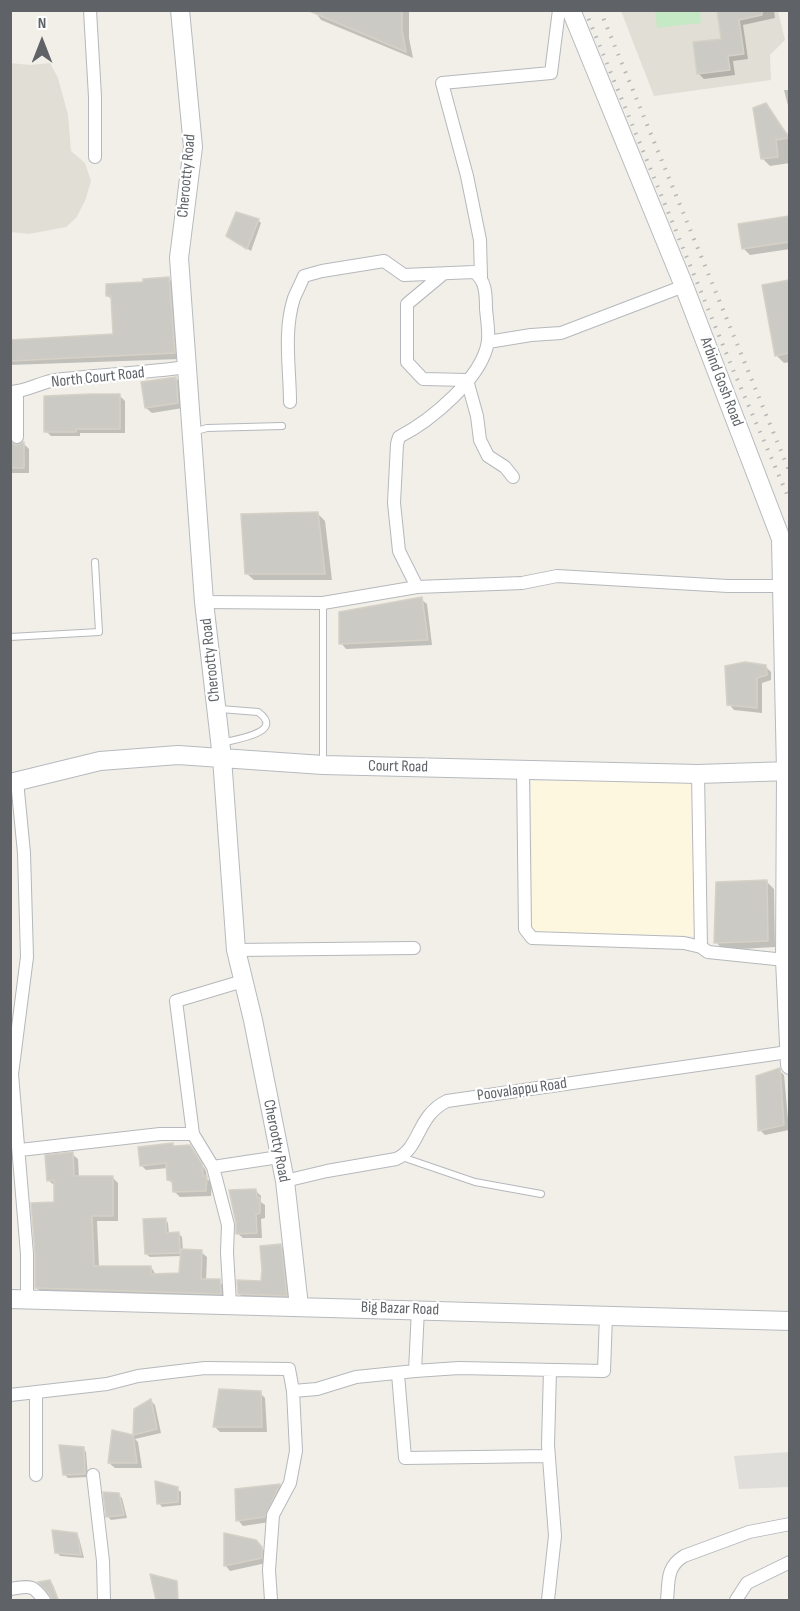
<!DOCTYPE html>
<html>
<head>
<meta charset="utf-8">
<style>
  body { margin:0 }
  #map { position:relative; width:800px; height:1611px; overflow:hidden; background:#f1efe8; font-family:"Sofia Sans Condensed",sans-serif }
  canvas { display:block }
  .frame { position:absolute; inset:0; border:12px solid #5f6368; pointer-events:none }
  .north { position:absolute; left:12px; top:12px; width:60px; height:60px; -webkit-text-stroke:4px #fff; paint-order:stroke; rotate:0deg; font-size:16px; font-weight:700; line-height:24px; text-align:center; color:#5f6368 }
  .north::after { content:''; display:block; margin:auto; width:21px; height:27px; background:#5f6368; clip-path:polygon(50% 0,100% 100%,50% 72%,0 100%) }
</style>
</head>
<body>
<div id="map">
<canvas width="800" height="1611"></canvas>
<div class="frame"></div>
<div class="north">N</div>
</div>
<script>
const ctx = document.querySelector('canvas').getContext('2d');
ctx.lineJoin = 'round';
function fill(path, color) {
  ctx.fillStyle = color;
  ctx.fill(path, 'evenodd');
}
function strokePath(path, color, width, dash) {
  ctx.strokeStyle = color;
  ctx.lineWidth = width;
  ctx.lineCap = dash ? 'butt' : 'round';
  ctx.setLineDash(dash || []);
  ctx.stroke(path);
}
function label(font, color, halo, rows, align = 'center') {
  ctx.font = font + ' "Sofia Sans Condensed",sans-serif';
  ctx.lineWidth = 4.5;
  ctx.setLineDash([]);
  ctx.textBaseline = 'middle';
  ctx.strokeStyle = halo;
  ctx.fillStyle = color;
  for (const [text, x, y, turn = 0] of rows) {
    ctx.save();
    ctx.translate(x, y);
    ctx.rotate((+turn || 0) * Math.PI / 180);
    ctx.textAlign = isNaN(turn) ? turn : align;
    if (halo) ctx.strokeText(text, 0, 0);
    ctx.fillText(text, 0, 0);
    ctx.restore();
  }
}
fill(new Path2D(`
  M531 781H696V936L532 932Z`), '#fef7e0');
fill(new Path2D(`
  M789 1452V1487L739 1489 734 1456Z`), '#e0deda');
fill(new Path2D(`
  M621 11H778L785 40 770 55 771 80 654 96Z
  M10 63 30 65 50 63 58 78 68 115 71 151 85 163 91 181 85 201 76 218 66 227 29 234 11 232Z`), '#e1ded6');
fill(new Path2D(`
  M655 11H700L701 23 657 28Z`), '#c5e8c5');
fill(new Path2D(`
  M314 10H409V38L413 58 321 20Z
  M719 10H774L775 18 743 25 748 59 733 61 735 75 704 79 699 74 723 40Z
  M784 90H790V113Z
  M765 105 790 137V163L770 166 762 158Z
  M790 218V249L750 255 743 248 740 225Z
  M258 220 261 223 251 251 228 236Z
  M169 279 175 285 180 359 10 365V341L115 335 113 301 108 296Z
  M790 282V362L784 363 776 355 764 286Z
  M176 378 181 384 183 408 152 413 146 408Z
  M119 395 125 401V433H80V436H51L46 431Z
  M10 443 16 447 24 444 29 449V473H10Z
  M317 513 325 521 332 580H254L246 573Z
  M421 599 427 604 432 645 346 649 341 643Z
  M765 666 771 672V680L762 683V713L734 710 729 704Z
  M767 882 774 889 775 947 723 950 716 942Z
  M779 1070 784 1075 789 1130 765 1135 760 1130Z
  M172 1145 175 1148 190 1147 195 1153 206 1171 207 1179 212 1183 211 1196 180 1197 174 1191V1185L169 1180 168 1168 146 1170 141 1165Z
  M72 1154 78 1159 79 1178H113L118 1183V1221H97L99 1267H151L156 1275H181L182 1256 150 1257 146 1254 165 1219 168 1223 169 1234H179L182 1237 183 1251 201 1252 207 1257 206 1281 219 1282 225 1287 226 1299 42 1293 37 1288 56 1204 55 1186 48 1180Z
  M256 1191 261 1196V1202L265 1205V1218L261 1219 262 1238H243L237 1233Z
  M280 1245 284 1249 290 1299 243 1298 239 1294 262 1282Z
  M260 1393 265 1398 267 1432H220L214 1426Z
  M151 1401 155 1405 161 1433 135 1439 138 1442 142 1468H115L109 1463 113 1432 134 1436 135 1410Z
  M83 1448 86 1452 88 1477 68 1478 64 1474Z
  M280 1485 285 1491 270 1522 243 1526 238 1520 237 1490Z
  M177 1489 181 1492V1505L162 1507 159 1503Z
  M118 1495 122 1498 127 1518 111 1520 108 1517Z
  M76 1534 79 1538 84 1558 60 1556 57 1552Z
  M261 1547 267 1554 266 1563 230 1571 225 1565Z
  M50 1582 53 1585 59 1600H53Z`), '#0003');
const building = new Path2D(`
  M307 10H402V30L406 52Z
  M717 10H762V15L739 20 744 54 728 56 730 70 697 74 693 42 721 39Z
  M766 103 789 138 776 140 778 157 761 159 753 108Z
  M236 212 259 219 247 249 226 236Z
  M789 216V242L742 249 738 224Z
  M169 277 175 353 10 361V340L113 334 111 296H106V284L143 282V279Z
  M789 280V353L775 356 762 285Z
  M176 377 178 403 145 408 141 382Z
  M91 394H120V429H76V432H44V396Z
  M10 442 16 445 24 442V468H10Z
  M318 512 325 574H245L241 514Z
  M422 597 428 640 339 644V612Z
  M745 662 766 665 767 675 757 678V708L727 705 725 666Z
  M767 880 768 941 714 943 716 882Z
  M780 1068 784 1125 758 1131 756 1076Z
  M173 1143V1146L190 1145 202 1164 203 1176H207L206 1191 173 1192 172 1181 167 1180 166 1163 140 1166 138 1147Z
  M73 1152 74 1176H113V1216H92L94 1266H151V1274L179 1273 181 1249 202 1250 201 1279H220L221 1294 35 1288V1254L31 1203 54 1202V1180L47 1181 45 1155Z
  M256 1189 257 1197 260 1198V1213L256 1214 257 1233 236 1234V1223L229 1190Z
  M166 1218V1233L179 1232 180 1253 145 1254 143 1219Z
  M281 1244 287 1296 238 1294 237 1280 261 1281 262 1270 260 1246Z
  M219 1389 261 1391 262 1427H213Z
  M151 1399 157 1429 133 1435 134 1409Z
  M112 1430 133 1435 137 1463H108Z
  M59 1445 84 1447 85 1474 63 1475Z
  M155 1481 178 1487V1502L157 1504Z
  M280 1484 265 1517 236 1521 235 1489Z
  M103 1492 119 1493 124 1515 106 1517Z
  M52 1530 77 1533 81 1555 55 1553Z
  M224 1533 256 1540 262 1547V1558L224 1566Z
  M150 1574 177 1581 178 1600H156Z
  M50 1580 58 1600H52L50 1595 38 1582Z`);
fill(building, '#cccac5');
strokePath(building, '#d6d1c6', 1.5);
const lane = new Path2D(`
  M193 432 207 428 282 426
  M10 637 99 632 95 562
  M220 709 258 712C287 733 232 740 221 743
  M323 761V603
  M402 1157 475 1182 541 1194`);
const street = new Path2D(`
  M90 10 95 97V157
  M443 274 407 304V362L423 379 467 380 477 416 480 440 488 456 505 467 513 477
  M481 277 480 240 467 176 442 83 551 73 559 10
  M488 342 531 335 561 333 684 286
  M10 392C26 392 40 382 56 380 99 375 143 373 187 367
  M17 392V437
  M290 402C290 368 283 332 294 298 297 291 301 283 304 276L322 271 384 261 404 275 474 272C486 280 486 295 486 309 487 319 489 331 488 341 483 378 430 421 399 437L397 444 394 503 399 551 417 587
  M204 602 323 603 417 587 522 583 557 576 728 586H781
  M523 770 525 929 532 938 684 943 701 947 708 952 785 960
  M698 774 701 947
  M17 781 24 853 27 957 12 1074 27 1254V1300
  M236 950 414 948
  M193 1134 176 1001 243 981
  M20 1150 160 1134H193L213 1167 279 1157
  M213 1167 228 1225 227 1252 230 1304
  M285 1181 327 1171 396 1159C421 1148 416 1116 447 1101L788 1052
  M415 1371 418 1309
  M398 1374 405 1458 548 1456
  M36 1392V1475
  M10 1395 107 1384 138 1376 205 1368 289 1369 293 1391 317 1389 356 1377 415 1371 459 1368 604 1371 606 1315
  M93 1475 103 1561 104 1600
  M10 1589C30 1586 32 1584 44 1600
  M271 1600 269 1570 273 1515 290 1483 296 1451 293 1391
  M548 1600 555 1536 548 1445 550 1370
  M667 1600C669 1581 666 1567 684 1556L749 1532 790 1524
  M736 1600 747 1583 790 1562`);
const secondary = new Path2D(`
  M180 10 193 147 179 258 204 602 222 758 236 950 253 1020 285 1181 299 1306
  M571 10 684 286 781 539 786 771 785 960 790 1065
  M10 783 100 761 178 755 323 765 698 774 790 771
  M10 1299 790 1321`);
strokePath(lane, '#b5b8bc', 8);
strokePath(street, '#b5b8bc', 14);
strokePath(secondary, '#b6babf', 20);
strokePath(lane, '#fff', 6);
strokePath(street, '#fff', 12);
strokePath(secondary, '#fff', 18);
strokePath(new Path2D(`
  M585 10 734 372 790 501
  M600 10 790 473`), '#b6b7b8', 4, [1.5, 8]);
label('16px', '#5f6368', '#fff', [
  ["Cherootty Road",187,176,-85],
  ["North Court Road",98,378,-6],
  ["Arbind Gosh Road",721,382,69],
  ["Cherootty Road",211,660,-96],
  ["Court Road",398,767,1],
  ["Poovalappu Road",522,1090,-8],
  ["Cherootty Road",276,1141,79],
  ["Big Bazar Road",400,1309,2]
]);
</script>
</body>
</html>
